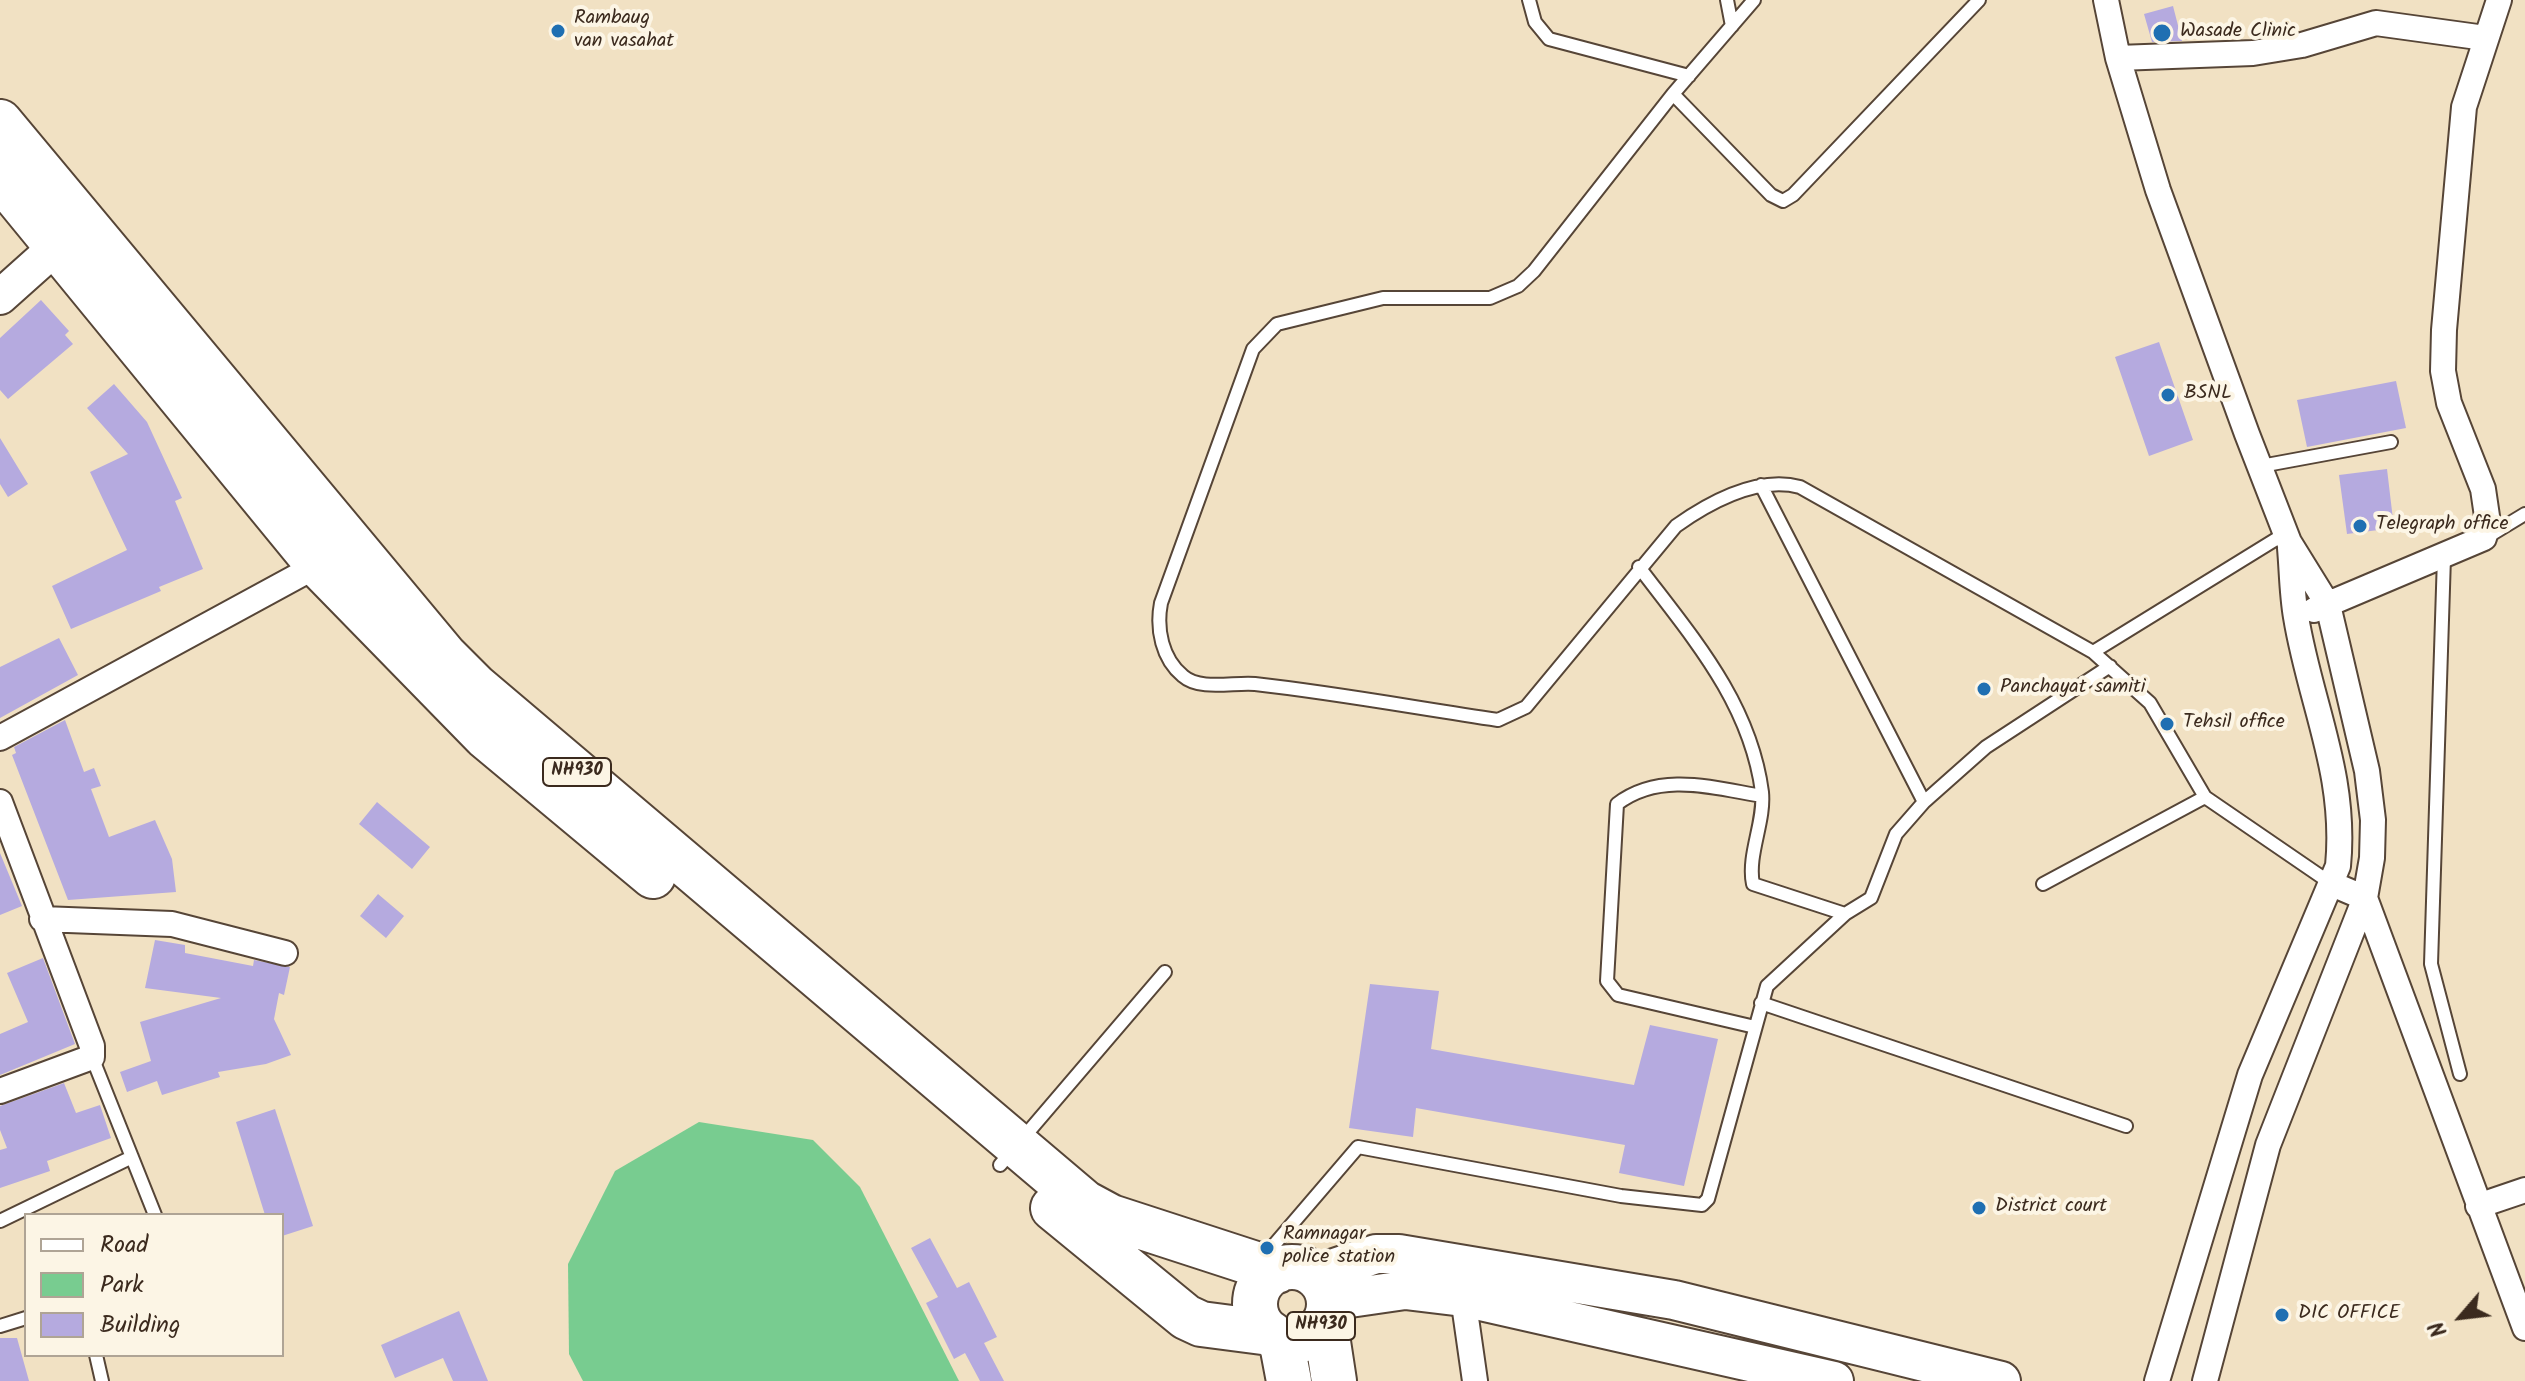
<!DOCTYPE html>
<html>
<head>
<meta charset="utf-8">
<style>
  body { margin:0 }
  #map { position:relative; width:2525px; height:1381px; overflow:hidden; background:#f1e1c3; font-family:Kalam,sans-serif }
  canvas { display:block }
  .legend { position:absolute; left:24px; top:1213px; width:260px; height:144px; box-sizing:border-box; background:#fcf5e5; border:2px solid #afa495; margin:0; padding:10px 14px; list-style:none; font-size:24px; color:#3b2a1e }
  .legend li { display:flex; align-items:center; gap:16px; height:40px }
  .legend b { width:40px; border:2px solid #afa495 }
  .north { position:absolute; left:2421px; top:1277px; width:80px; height:80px; -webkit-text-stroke:6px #fcf5e5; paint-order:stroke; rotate:242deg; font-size:22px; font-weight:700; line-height:32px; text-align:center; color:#3b2a1e }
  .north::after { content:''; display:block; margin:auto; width:28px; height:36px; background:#3b2a1e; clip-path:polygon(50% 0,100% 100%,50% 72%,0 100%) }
</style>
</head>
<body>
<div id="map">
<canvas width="2525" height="1381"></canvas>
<ul class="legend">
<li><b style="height:10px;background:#fff"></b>Road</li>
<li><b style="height:22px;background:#78cc90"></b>Park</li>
<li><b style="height:22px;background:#b5aadf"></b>Building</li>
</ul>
<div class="north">N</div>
</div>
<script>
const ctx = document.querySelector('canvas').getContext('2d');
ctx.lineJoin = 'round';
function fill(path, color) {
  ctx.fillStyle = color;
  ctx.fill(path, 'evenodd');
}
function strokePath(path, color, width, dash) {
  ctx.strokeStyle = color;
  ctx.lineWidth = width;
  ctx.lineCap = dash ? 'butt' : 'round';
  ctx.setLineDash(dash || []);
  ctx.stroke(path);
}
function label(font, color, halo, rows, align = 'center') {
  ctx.font = font + ' Kalam,sans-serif';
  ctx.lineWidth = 8;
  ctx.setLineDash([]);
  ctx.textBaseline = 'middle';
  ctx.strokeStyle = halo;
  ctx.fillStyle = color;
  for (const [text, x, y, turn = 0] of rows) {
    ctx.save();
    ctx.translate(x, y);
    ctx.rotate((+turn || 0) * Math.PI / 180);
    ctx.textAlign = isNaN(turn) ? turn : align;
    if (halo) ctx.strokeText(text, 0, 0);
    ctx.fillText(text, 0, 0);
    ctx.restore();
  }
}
fill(new Path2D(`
  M699 1122 813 1140 860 1187 959 1381H583L569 1354 568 1264 615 1171Z`), '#78cc90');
fill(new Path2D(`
  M2173 6 2182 41 2152 42 2144 14Z
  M41 300 69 331 65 335 73 344 8 399 0 390V338Z
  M2159 342 2193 440 2149 456 2115 357Z
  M2396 381 2406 428 2307 447 2297 400Z
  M114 384 147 422 182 498 175 501 203 569 159 587 161 591 71 629 52 586 127 550 90 472 128 454 87 408Z
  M0 438 28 484 8 497 0 484Z
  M2387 469 2394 528 2347 534 2339 475Z
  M59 638 78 675 0 718V667Z
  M65 720 84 772 94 768 101 786 91 789 109 837 155 820 172 859 176 892 68 900 12 755 16 753 14 747Z
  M377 802 430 847 412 869 359 824Z
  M0 853 22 906 0 915Z
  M378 894 404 916 386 938 360 916Z
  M155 940 185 945V953L253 966 254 960 290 967 284 995 279 993 274 1019 291 1055 266 1064 218 1072 220 1077 162 1095 157 1081 127 1092 120 1072 151 1061 140 1022 221 998 145 988Z
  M43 958 75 1044 0 1075V1034L28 1022 7 973Z
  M1370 984 1439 991 1431 1049 1634 1085 1650 1025 1718 1039 1684 1186 1619 1173 1625 1145 1416 1108 1413 1137 1349 1128Z
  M64 1083 76 1113 100 1105 111 1138 47 1161 50 1171 0 1188V1150L7 1148 0 1130V1106Z
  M275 1109 313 1226 282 1236V1215H265L236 1122Z
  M930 1238 957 1288 969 1282 997 1337 984 1343 1004 1381H980L965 1353 954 1359 926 1303 938 1297 911 1248Z
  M459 1311 488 1381H453L443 1358 395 1378 381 1345Z
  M0 1338H17L29 1381H0Z`), '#b5aadf');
const lane = new Path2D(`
  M1529 0 1535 22 1549 39 1689 76
  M1727 0 1732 26
  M1754 0 1673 94 1771 195 1783 201 1793 195 1979 0
  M1673 94 1534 271 1518 286 1490 298H1383L1277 324 1253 349 1161 603C1156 629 1162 659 1183 676 1200 691 1234 682 1255 684 1336 693 1417 708 1498 720L1526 707 1676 526C1710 502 1758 476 1800 487L2093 652 2150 703 2205 797 2332 884
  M2261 466 2391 442
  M1761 485 1924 802
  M2487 537 2525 514
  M2444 557 2431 964 2460 1074
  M1639 567C1692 637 1750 702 1762 792 1765 822 1747 855 1753 884L1845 914
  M2093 652 2286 533
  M2043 884 2205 797
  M1761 1003 2126 1126
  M1755 1027 1618 995 1607 981 1617 804C1660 771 1714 788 1762 796
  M92 1057 155 1215
  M1000 1165 1165 972
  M0 1221 132 1157
  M1262 1259 1358 1147 1621 1196 1702 1205 1708 1199 1767 986 1845 914 1871 898 1896 834 1924 802 1986 747 2110 666
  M0 1326 26 1318
  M96 1355 102 1381`);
const street = new Path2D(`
  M2106 0 2118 58 2158 190 2247 434 2289 542 2328 605 2367 771 2373 820 2372 858 2365 898 2268 1145 2205 1381
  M2118 58 2253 53 2302 45 2376 23 2485 38
  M2314 610 2484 538 2488 523 2483 489 2449 403 2443 371 2444 330 2464 107 2499 0
  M0 738 318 565
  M0 802 92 1046V1057L0 1091
  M2332 884 2365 898 2525 1328
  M42 919 172 924 285 953
  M2478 1206 2525 1190
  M1463 1297 1475 1381
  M2157 1381 2250 1075 2338 866C2347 774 2310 703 2296 617 2292 594 2292 571 2290 548`);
const secondary = new Path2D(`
  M0 297 56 247`);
const primary = new Path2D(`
  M1314 1275 1376 1254H1399L1674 1300 2001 1381
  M1329 1301 1405 1290 1463 1297 1834 1381`);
const highway = new Path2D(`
  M0 122 445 656 475 686 1085 1203 1111 1217 1277 1271
  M0 177 318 565 485 736 653 876
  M1053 1208 1186 1317 1201 1324 1270 1333
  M1255 1304a37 37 0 1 1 74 0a37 37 0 1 1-74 0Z
  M1325 1322 1334 1381
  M1281 1339 1289 1381`);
strokePath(lane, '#564537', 16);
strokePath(street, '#564537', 28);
strokePath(secondary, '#564537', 38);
strokePath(primary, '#564537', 42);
strokePath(highway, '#564537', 48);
strokePath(lane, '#fff', 12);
strokePath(street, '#fff', 24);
strokePath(secondary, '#fff', 34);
strokePath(primary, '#fff', 38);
strokePath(highway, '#fff', 44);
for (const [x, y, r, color] of [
  [558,31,8,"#1f6fb2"],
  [2162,33,10,"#1f6fb2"],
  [2168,395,8,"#1f6fb2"],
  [2360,526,8,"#1f6fb2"],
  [1984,689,8,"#1f6fb2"],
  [2167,724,8,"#1f6fb2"],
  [1979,1208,8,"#1f6fb2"],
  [1267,1248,8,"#1f6fb2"],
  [2282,1315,8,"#1f6fb2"]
]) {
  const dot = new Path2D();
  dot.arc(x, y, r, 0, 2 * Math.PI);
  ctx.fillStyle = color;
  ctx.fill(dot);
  strokePath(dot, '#fcf5e5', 3);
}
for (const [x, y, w] of [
  [577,772,68],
  [1321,1326,68]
]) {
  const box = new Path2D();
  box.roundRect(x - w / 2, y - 14, w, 28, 6);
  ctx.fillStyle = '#fcf5e5';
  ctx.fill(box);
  strokePath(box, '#3b2a1e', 2);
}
label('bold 18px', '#3b2a1e', null, [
  ["NH930",577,772],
  ["NH930",1321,1326]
]);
label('20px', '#3b2a1e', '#fcf5e5', [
  ["Rambaug",574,20],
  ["van vasahat",574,43],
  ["Wasade Clinic",2180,33],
  ["BSNL",2184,395],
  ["Telegraph office",2376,526],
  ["Panchayat samiti",2000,689],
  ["Tehsil office",2183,724],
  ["District court",1995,1208],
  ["Ramnagar",1283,1236],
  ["police station",1283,1259],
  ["DIC OFFICE",2298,1315]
], 'left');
</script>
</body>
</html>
